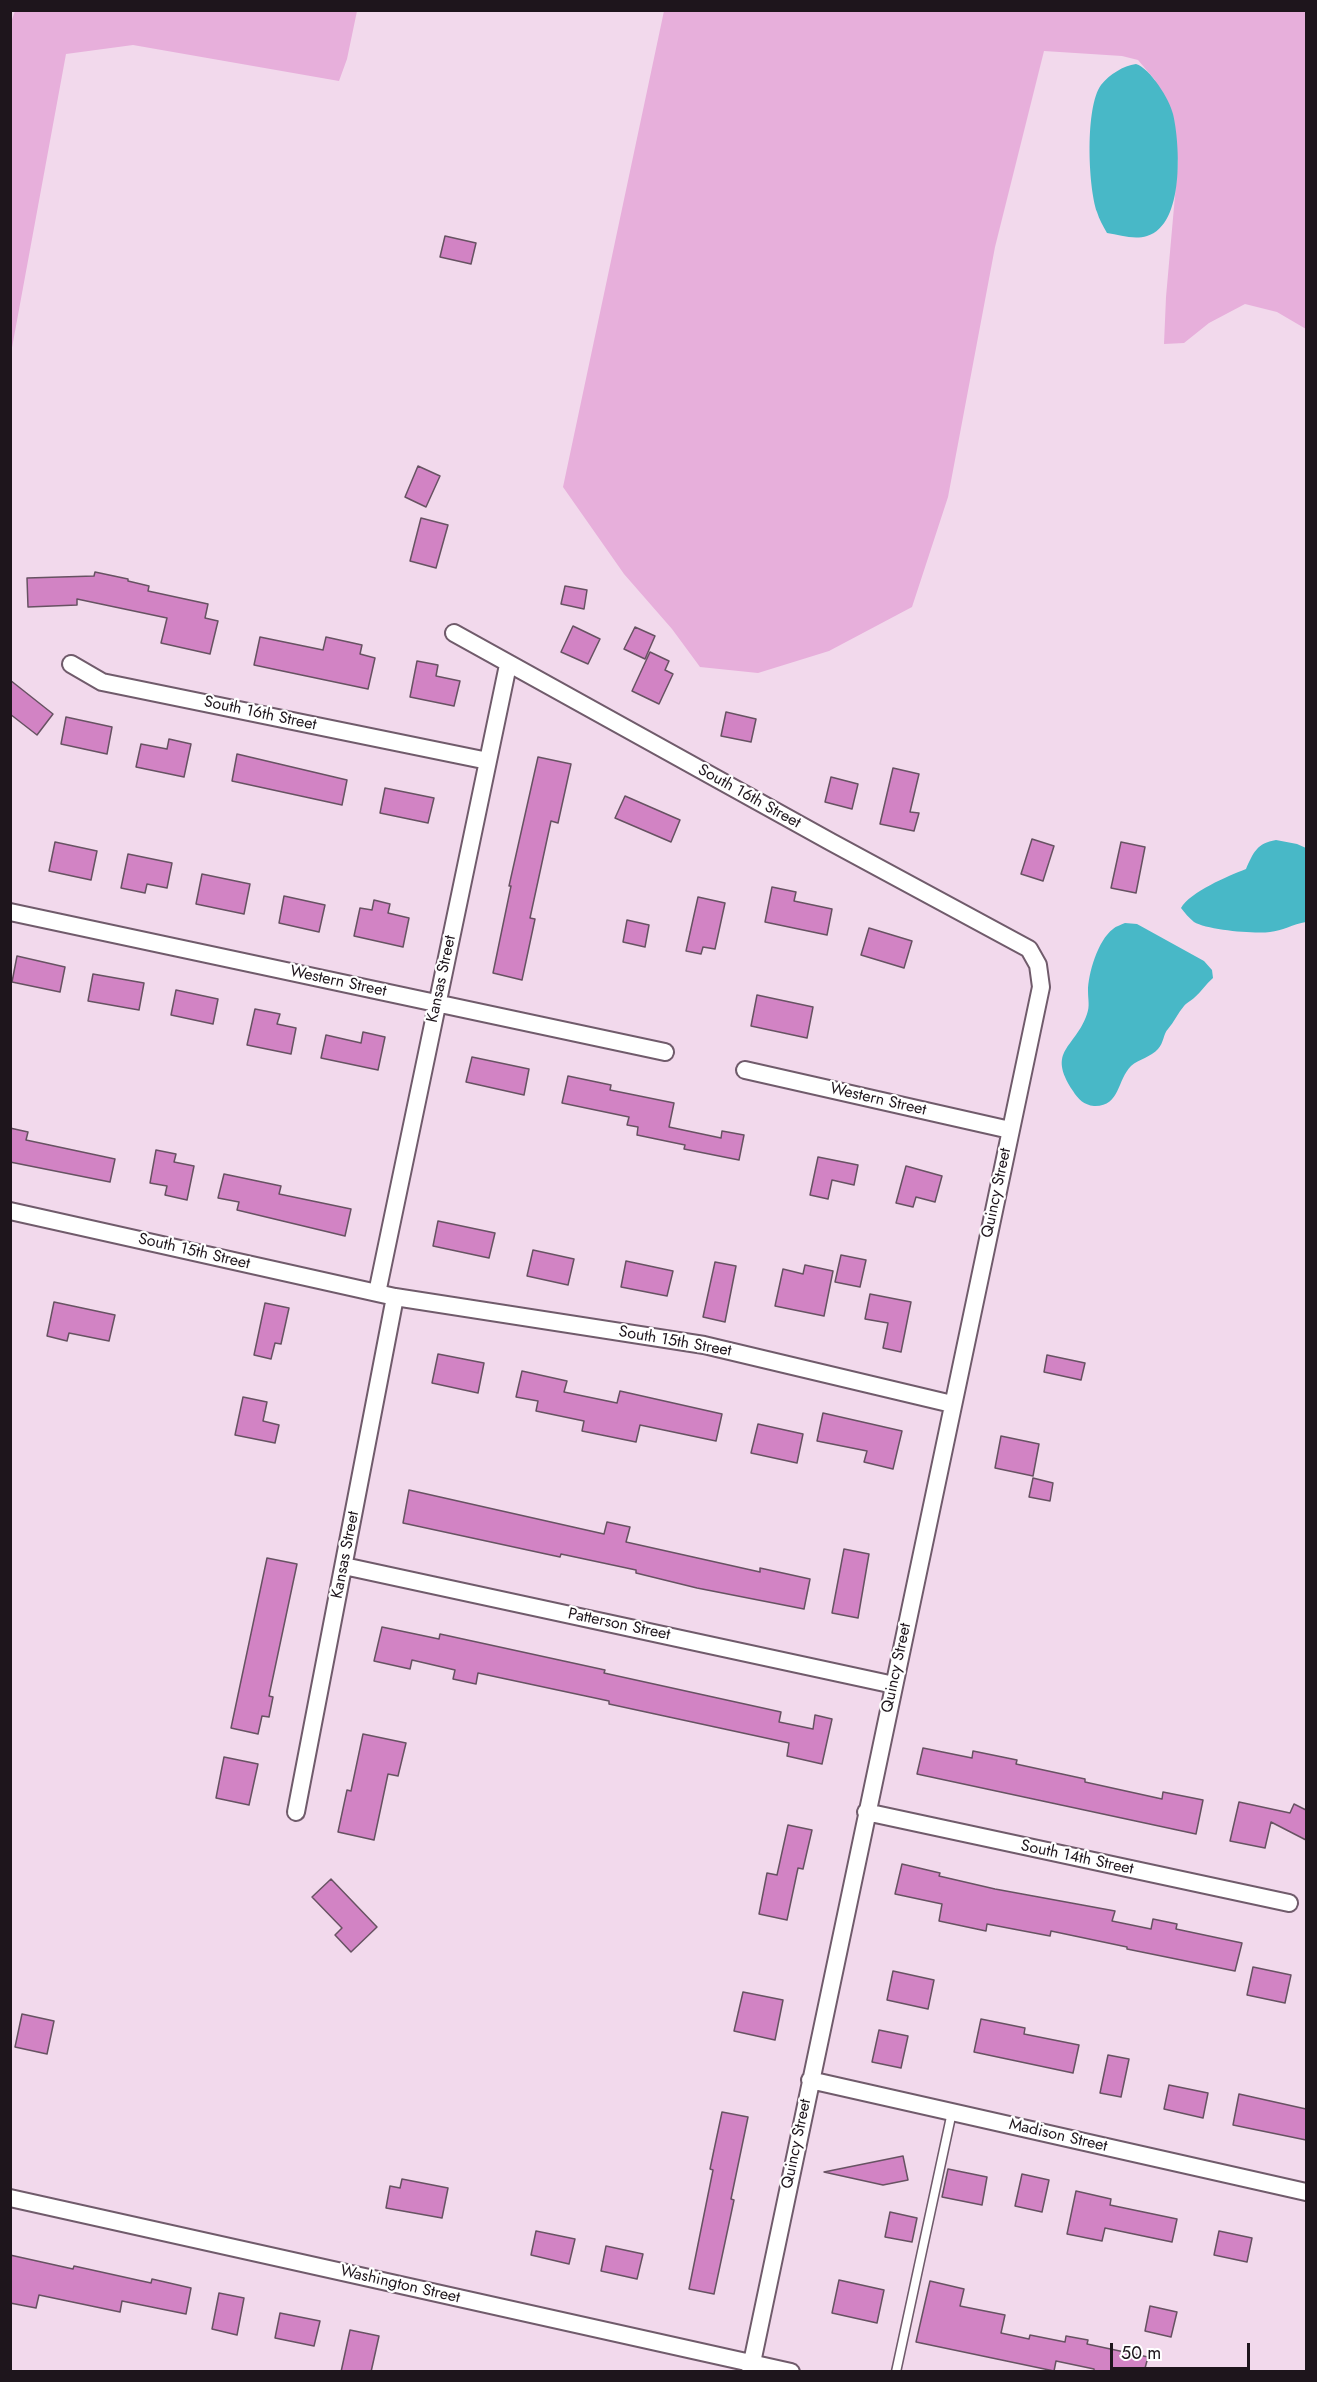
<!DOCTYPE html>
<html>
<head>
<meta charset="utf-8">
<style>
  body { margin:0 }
  #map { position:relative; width:1317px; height:2382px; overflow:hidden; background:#f2d9ec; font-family:Jost,sans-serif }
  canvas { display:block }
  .frame { position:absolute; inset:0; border:12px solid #1e151c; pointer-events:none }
  .scale { position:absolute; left:1110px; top:2343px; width:140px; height:27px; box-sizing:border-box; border:3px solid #1e151c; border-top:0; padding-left:8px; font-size:18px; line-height:21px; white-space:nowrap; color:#1e151c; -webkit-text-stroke:4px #fff; paint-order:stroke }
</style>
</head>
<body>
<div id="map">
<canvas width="1317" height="2382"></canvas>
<div class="frame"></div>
<div class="scale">50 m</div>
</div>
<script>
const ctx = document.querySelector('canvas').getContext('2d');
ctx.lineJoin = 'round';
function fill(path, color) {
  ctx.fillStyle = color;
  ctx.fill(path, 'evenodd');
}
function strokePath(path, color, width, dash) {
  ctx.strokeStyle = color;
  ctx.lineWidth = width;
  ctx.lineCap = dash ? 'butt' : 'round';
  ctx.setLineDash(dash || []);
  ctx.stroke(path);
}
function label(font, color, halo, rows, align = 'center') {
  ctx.font = font + ' Jost,sans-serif';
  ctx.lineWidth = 4.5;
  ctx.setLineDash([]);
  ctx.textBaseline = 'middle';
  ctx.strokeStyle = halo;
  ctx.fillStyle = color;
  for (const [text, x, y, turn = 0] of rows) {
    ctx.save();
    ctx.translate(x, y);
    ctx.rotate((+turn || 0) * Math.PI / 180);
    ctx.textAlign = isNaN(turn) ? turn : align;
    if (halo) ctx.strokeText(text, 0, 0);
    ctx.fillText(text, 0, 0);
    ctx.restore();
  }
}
fill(new Path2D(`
  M15 11H357L347 59 339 81 133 45 66 54 11 353 10 25Z
  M664 11H1306V329L1277 312 1245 304 1209 323 1184 343 1164 344 1166 297 1178 162 1155 80 1138 60 1122 56 1044 51 995 247 948 497 912 607 829 651 758 673 700 667 672 629 624 574 563 487Z`), '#e7afdb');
fill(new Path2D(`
  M1136 64C1150 68 1170 100 1173 114 1180 143 1185 225 1147 236 1134 240 1120 235 1107 233 1103 226 1099 219 1097 212 1088 186 1085 107 1101 85 1110 74 1123 66 1136 64Z
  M1276 840 1297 844 1306 848V922C1293 924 1282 931 1270 932 1254 934 1207 930 1194 922 1189 918 1185 913 1181 908 1190 892 1228 876 1246 869 1253 853 1257 843 1276 840Z
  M1125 923 1137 924 1204 961 1212 970 1213 978C1206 984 1201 992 1194 998 1191 1001 1186 1003 1184 1006 1178 1013 1174 1022 1168 1029 1163 1034 1164 1043 1158 1049 1151 1057 1139 1059 1131 1066 1117 1080 1120 1107 1094 1106 1084 1105 1078 1099 1073 1091 1046 1050 1075 1049 1087 1014 1090 1006 1088 1000 1088 991 1088 974 1098 940 1113 929 1116 926 1121 925 1125 923Z`), '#48b8c7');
const building = new Path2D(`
  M445 236 476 243 471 264 440 257Z
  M418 466 440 476 426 507 405 497Z
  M421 518 448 525 436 568 410 561Z
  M95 572 128 579V581L149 586 148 591 208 604 205 618 218 621 210 654 161 643 167 618 77 599V605L28 607 27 578 94 576Z
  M565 586 587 590 584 609 561 604Z
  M573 626 600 639 588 664 561 652Z
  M635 627 655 636 645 659 624 649Z
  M260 637 323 650 326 637 362 645 360 654 375 658 368 689 254 665Z
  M650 652 669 661 665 670 673 674 659 704 632 691Z
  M417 661 438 665 436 676 460 681 454 706 410 697Z
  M10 680 53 714 37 735 10 714Z
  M726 712 756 719 751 742 721 736Z
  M66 717 112 727 107 754 61 744Z
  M169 739 191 744 184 777 136 767 141 744 167 749Z
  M237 754 347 780 342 805 232 781Z
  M538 757 571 764 558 823 551 821 530 918 535 919 522 980 493 973 511 886H509Z
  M893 768 919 774 910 812 919 813 914 831 880 824Z
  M831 777 858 784 852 809 825 802Z
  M385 788 434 798 428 823 380 813Z
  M625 796 680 820 671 842 615 818Z
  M1032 839 1054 846 1043 881 1021 874Z
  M55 842 97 851 91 880 49 871Z
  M1121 842 1145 847 1136 893 1111 888Z
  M128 854 172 863 167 888 147 884 145 893 121 888Z
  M202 874 250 884 244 914 196 904Z
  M772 887 796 892 794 901 832 909 827 935 765 922Z
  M284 896 325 905 319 932 279 923Z
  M698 897 725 903 715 949 703 947 701 954 686 951Z
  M374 900 390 904 388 913 409 918 403 947 354 936 360 908 372 910Z
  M627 920 649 925 645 947 623 942Z
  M869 928 912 941 904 968 861 955Z
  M17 956 65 967 60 992 12 982Z
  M93 974 144 983 139 1010 88 1001Z
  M176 990 218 999 213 1024 171 1015Z
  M757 995 813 1007 807 1038 751 1026Z
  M255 1009 280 1014 277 1024 296 1028 291 1054 247 1045Z
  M363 1032 385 1037 378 1070 321 1058 326 1035 361 1043Z
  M472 1057 529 1069 524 1095 466 1082Z
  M568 1076 611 1085 610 1090 674 1103 669 1127 721 1138 722 1131 744 1135 739 1160 684 1149 685 1145 637 1135 638 1127 627 1125 629 1117 562 1103Z
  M10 1128 28 1132 26 1140 115 1159 110 1182 10 1162Z
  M156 1150 176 1154 174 1162 194 1166 187 1200 165 1195 167 1186 150 1183Z
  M818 1157 858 1165 854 1185 832 1180 828 1199 810 1195Z
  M906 1166 942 1176 935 1202 916 1197 913 1207 896 1203Z
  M224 1174 281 1186 279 1194 351 1209 345 1236 237 1210 239 1202 218 1198Z
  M438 1221 495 1233 489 1258 433 1246Z
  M533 1250 574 1259 568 1285 527 1276Z
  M841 1255 866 1260 860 1287 835 1282Z
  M626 1261 673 1271 667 1296 621 1287Z
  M715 1262 736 1266 725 1322 703 1317Z
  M805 1265 833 1271 824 1316 775 1306 783 1269 803 1274Z
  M870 1294 911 1302 901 1352 883 1348 888 1323 865 1319Z
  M54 1302 115 1315 109 1341 69 1333 67 1341 47 1336Z
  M265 1303 289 1308 281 1344 275 1343 271 1359 254 1355Z
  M438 1354 484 1363 478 1393 432 1383Z
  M1047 1355 1085 1363 1081 1380 1044 1372Z
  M522 1371 567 1381 564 1392 617 1403 620 1391 722 1414 716 1441 640 1425 636 1442 582 1431 584 1421 536 1411 538 1401 516 1397Z
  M243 1397 267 1402 263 1421 279 1425 275 1443 235 1435Z
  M823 1413 902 1431 893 1469 864 1462 867 1451 817 1441Z
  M758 1424 803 1434 797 1463 751 1453Z
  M1001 1436 1039 1444 1033 1476 995 1468Z
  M1033 1478 1053 1483 1050 1501 1029 1497Z
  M409 1490 604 1534 607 1522 630 1527 626 1542 760 1572V1568L810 1579 804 1609 697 1588 636 1573V1570L561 1554 560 1557 403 1523Z
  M844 1549 869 1554 858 1618 832 1613Z
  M267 1558 297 1564 269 1696 273 1697 269 1717 262 1716 258 1734 231 1728Z
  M382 1627 439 1639 440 1634 605 1670 604 1673 781 1712 779 1722 813 1729 815 1715 832 1719 822 1764 787 1756 789 1743 609 1704V1701L478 1673 476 1684 453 1679 455 1670 412 1660 410 1669 374 1661Z
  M363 1734 406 1743 398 1776 388 1774 374 1840 338 1832 347 1790 351 1791Z
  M923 1748 972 1758 973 1751 1017 1760 1016 1764 1085 1779V1782L1162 1799 1163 1792 1203 1800 1196 1834 917 1774Z
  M224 1757 258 1764 249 1805 216 1798Z
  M1239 1802 1290 1813 1294 1804 1306 1810V1840L1271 1822 1265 1848 1230 1841Z
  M788 1825 812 1830 803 1869 798 1868 787 1920 759 1914 767 1873 777 1875Z
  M902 1864 940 1873 939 1876 995 1889 1115 1911 1112 1921 1151 1929 1153 1919 1177 1924 1176 1929 1242 1943 1235 1971 1127 1949V1947L1051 1931 1050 1936 987 1924 986 1931 939 1921 942 1904 895 1894Z
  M331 1879 377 1927 351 1952 335 1935 342 1928 312 1897Z
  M1253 1967 1291 1975 1285 2003 1247 1995Z
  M893 1971 934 1980 928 2009 887 2000Z
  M743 1992 783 2000 775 2040 734 2031Z
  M22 2014 54 2021 47 2054 15 2047Z
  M981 2019 1025 2028 1024 2034 1079 2045 1073 2073 974 2052Z
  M879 2030 908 2036 901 2068 872 2062Z
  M1108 2055 1129 2059 1121 2097 1100 2093Z
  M1169 2085 1208 2093 1203 2118 1164 2109Z
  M1239 2094 1306 2109V2140L1233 2125Z
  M722 2112 748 2117 731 2199 734 2200 714 2294 689 2289 713 2170 710 2169Z
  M903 2156 908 2180 883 2185 824 2172Z
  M948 2169 987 2177 982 2205 942 2197Z
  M1022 2174 1049 2180 1042 2212 1015 2206Z
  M402 2179 448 2188 442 2218 386 2208 390 2186 400 2188Z
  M1076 2191 1111 2199 1110 2205 1177 2219 1172 2242 1105 2228 1102 2241 1067 2234Z
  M890 2212 917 2218 912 2242 885 2237Z
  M536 2231 575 2239 569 2264 531 2255Z
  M1219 2231 1252 2238 1247 2262 1214 2255Z
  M606 2246 643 2254 637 2279 601 2271Z
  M10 2255 73 2269 74 2266 151 2283 152 2279 191 2288 186 2314 122 2301 120 2312 39 2295 36 2308 10 2303Z
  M839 2280 884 2290 877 2323 832 2313Z
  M930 2281 964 2289 960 2306 1005 2315 1001 2333 1029 2339 1030 2335 1065 2342 1066 2336 1088 2340 1087 2344 1148 2357 1144 2372H1094V2369L1056 2361 1054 2371 916 2342Z
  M219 2293 244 2298 237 2335 212 2329Z
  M1150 2306 1177 2312 1171 2337 1145 2331Z
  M280 2313 320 2321 314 2346 275 2338Z
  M350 2330 379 2336 371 2372H341Z`);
fill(building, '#d283c4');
strokePath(building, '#675262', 1.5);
const service = new Path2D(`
  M896 2372 952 2112`);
const minor = new Path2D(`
  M454 633 831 842 1029 949 1038 965 1041 987 750 2372
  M71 664 102 682 488 761
  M10 912 665 1052
  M745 1070 1010 1130
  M10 1211 395 1297 704 1345 952 1404
  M377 1293 508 665
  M344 1566 894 1685
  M296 1812 395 1297
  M866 1812 1289 1903
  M810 2080 1306 2192
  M10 2198 791 2372`);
strokePath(service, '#705b6b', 11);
strokePath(minor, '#705b6b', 20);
strokePath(service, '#fff', 8);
strokePath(minor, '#fff', 16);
label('16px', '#1e151c', '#fff', [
  ["South 16th Street",260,714,12],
  ["South 16th Street",749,797,29],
  ["Kansas Street",442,979,-78],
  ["Western Street",338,982,12],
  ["Western Street",878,1100,13],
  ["Quincy Street",997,1193,-78],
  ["South 15th Street",194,1252,13],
  ["South 15th Street",675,1342,10],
  ["Kansas Street",346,1555,-79],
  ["Patterson Street",619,1625,12],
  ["Quincy Street",897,1668,-78],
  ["South 14th Street",1077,1858,12],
  ["Madison Street",1058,2136,13],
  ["Quincy Street",797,2144,-78],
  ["Washington Street",400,2285,13]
]);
</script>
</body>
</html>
